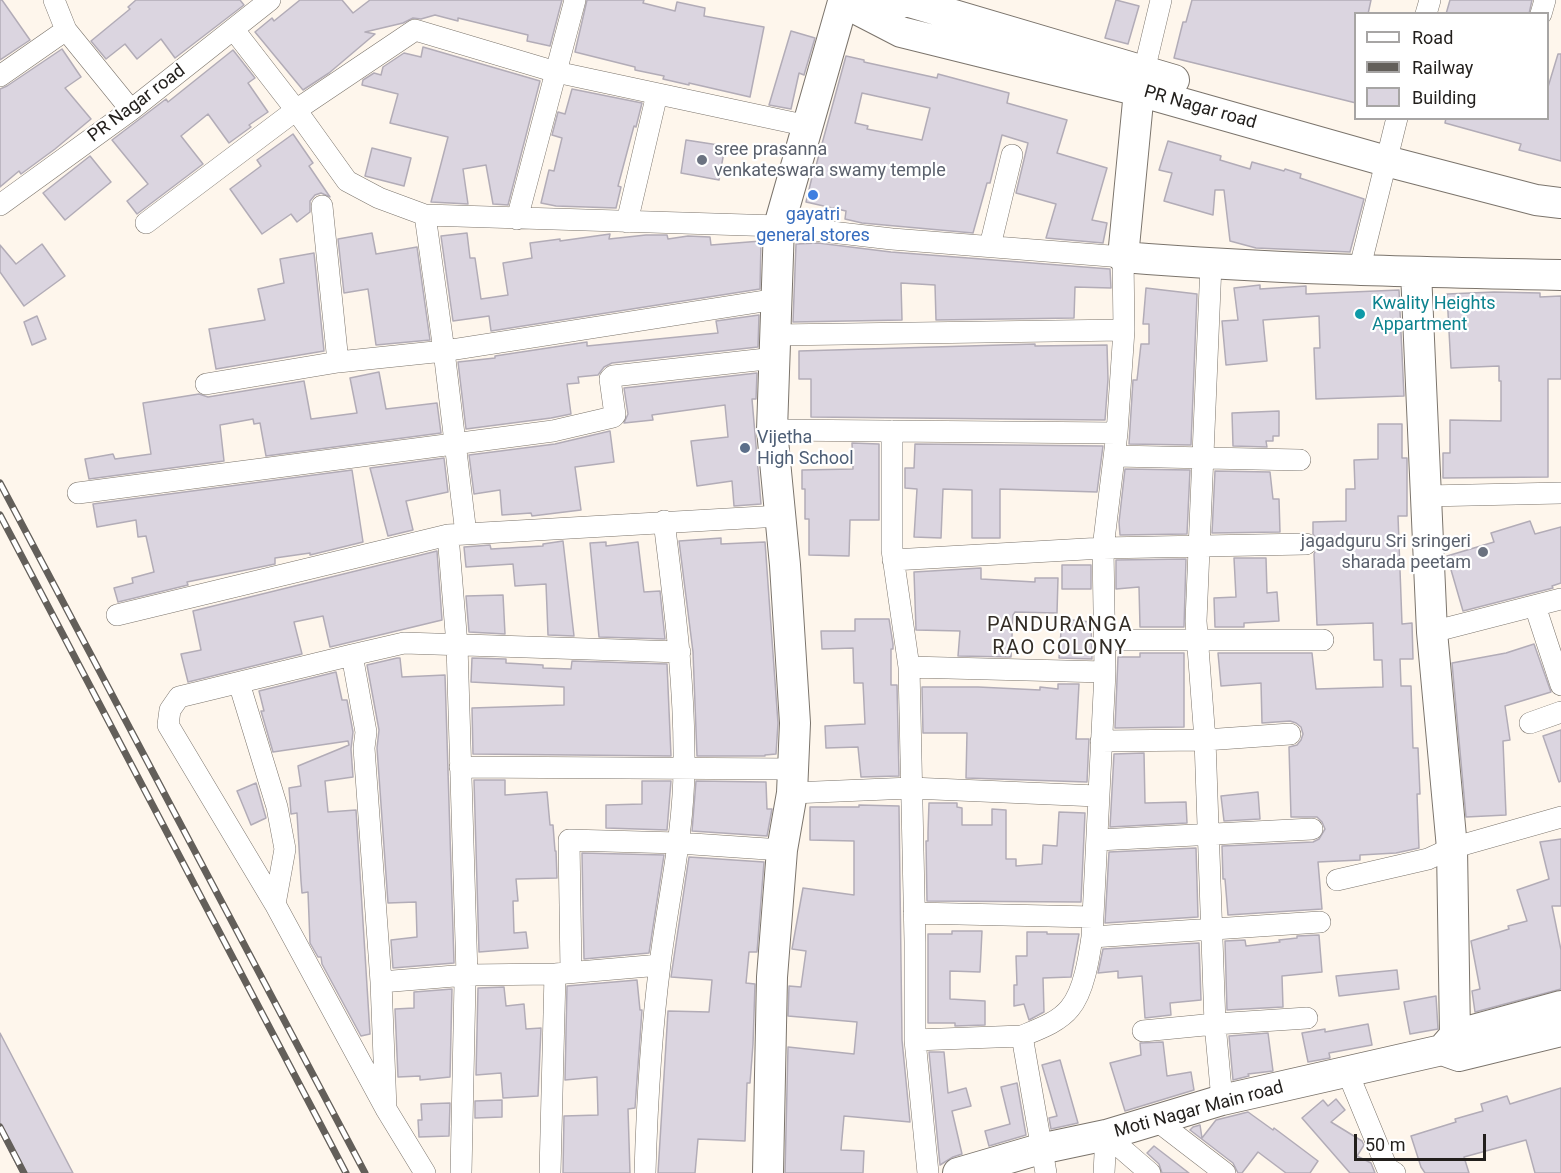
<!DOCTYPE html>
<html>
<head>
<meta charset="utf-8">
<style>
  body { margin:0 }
  #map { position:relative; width:1561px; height:1173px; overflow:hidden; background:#fef6ec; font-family:Roboto,sans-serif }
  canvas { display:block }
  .legend { position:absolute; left:1354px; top:12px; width:195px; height:108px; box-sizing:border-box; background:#fff; border:2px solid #a7a5a4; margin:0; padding:8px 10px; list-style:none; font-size:18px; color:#221f1c }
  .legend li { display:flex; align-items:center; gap:12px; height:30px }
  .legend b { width:30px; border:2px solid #a7a5a4 }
  .scale { position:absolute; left:1354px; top:1134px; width:132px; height:27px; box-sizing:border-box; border:3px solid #221f1c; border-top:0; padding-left:8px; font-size:18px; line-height:21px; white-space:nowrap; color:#221f1c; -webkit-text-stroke:4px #fff; paint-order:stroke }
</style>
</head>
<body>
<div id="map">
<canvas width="1561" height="1173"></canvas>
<ul class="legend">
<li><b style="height:8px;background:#fff"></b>Road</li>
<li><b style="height:8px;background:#635f5a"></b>Railway</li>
<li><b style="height:16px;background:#dbd5e0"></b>Building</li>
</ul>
<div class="scale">50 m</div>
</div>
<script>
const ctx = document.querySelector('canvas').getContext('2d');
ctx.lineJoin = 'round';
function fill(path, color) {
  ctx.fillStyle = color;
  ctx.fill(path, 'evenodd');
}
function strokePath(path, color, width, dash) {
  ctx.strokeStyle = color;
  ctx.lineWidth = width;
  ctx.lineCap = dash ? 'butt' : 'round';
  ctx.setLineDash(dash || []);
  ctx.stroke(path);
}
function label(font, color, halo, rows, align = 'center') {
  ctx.font = font + ' Roboto,sans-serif';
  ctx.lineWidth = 4.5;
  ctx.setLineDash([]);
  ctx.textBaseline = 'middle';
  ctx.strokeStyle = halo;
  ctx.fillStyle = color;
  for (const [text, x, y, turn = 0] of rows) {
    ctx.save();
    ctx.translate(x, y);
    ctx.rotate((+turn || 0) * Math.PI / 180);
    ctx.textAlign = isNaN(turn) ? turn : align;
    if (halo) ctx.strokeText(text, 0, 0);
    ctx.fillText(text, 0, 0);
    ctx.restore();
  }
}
const building = new Path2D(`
  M0 0H2L30 40 0 60Z
  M136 0H240L244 5 175 58 161 39 137 59 125 44 106 59 91 41 130 9 128 7Z
  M300 0H342L353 13 370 0H562L550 46 527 41 528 35 458 18V21L435 15 421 19 413 18 403 23 365 32 375 34 329 73 303 90 255 32 272 18 274 21Z
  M587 0H644L643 3 675 11 677 2 705 8 704 16 764 27 750 97 689 83V85L663 79 664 76 635 70V67L575 52Z
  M1116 0 1139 6 1128 44 1105 38Z
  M1192 0H1371L1368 14H1356V103L1174 58 1183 22H1186Z
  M1450 0H1532L1529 14H1446Z
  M791 31 815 38 804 75 799 73 791 109 769 105Z
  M423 47 540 81 508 205 493 204 486 165 463 169 468 204 431 202 448 137 390 123 398 94 362 85 363 80 374 73 381 75 383 67 404 53 421 57Z
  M62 49 81 77 65 88 91 119 55 149 21 174 19 171 0 187V89L7 86Z
  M233 50 255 78 248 83 268 112 249 125 251 127 229 143 208 114 181 136 203 164 137 214 127 201 148 184 112 140 166 99 168 102Z
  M1558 54H1561V161L1519 150 1521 144 1445 123 1446 118H1548V87Z
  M846 56 864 60V62L937 78 938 74 1009 93 1007 103 1067 120 1057 153 1107 168 1092 220 1107 223 1103 243 1046 238 1056 204 1016 193 1028 143 1002 135 990 183H987L973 233 862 223 845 219 846 211 806 202 813 173H814ZM862 93 930 108 922 140 867 129 868 126 855 123Z
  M572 89 642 103 636 127 634 126 618 186 621 187 616 208 556 206 541 203 549 170 554 171 562 138 552 135 558 112 565 114Z
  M293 134 313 163 309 166 330 197 321 193 315 195 310 201V212L297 222 291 214 262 234 230 189 261 166 257 160Z
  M686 140 725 146 719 180 681 173Z
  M1168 141 1221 156 1220 160 1250 169 1252 162 1284 171 1285 169 1301 174 1300 178 1364 199 1350 252 1256 248 1230 241 1224 190H1215L1213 215 1164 201 1172 173 1159 170Z
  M372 148 411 158 404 186 365 176Z
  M90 156 111 182 65 220 43 193Z
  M372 233 376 254 417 247 430 340 376 345 368 289 344 293 338 239Z
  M467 233 470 258H475L481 299 508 295 503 263 532 258 530 243 560 239V241L610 234 609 239 646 235H667L668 239 688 236 710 237 711 245 761 241 760 289 491 331 489 316 453 321 441 236Z
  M818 243 891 252 1110 269 1111 288 1075 287 1074 318 936 320 935 285 901 283 902 320 793 322 796 244Z
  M42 244 65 276 24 306 0 272V245L16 264Z
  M314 253 324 351 216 369 209 329 265 320 258 289 284 283 280 259Z
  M1260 285V289L1306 286V294L1399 290 1404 396 1316 399 1314 348H1320L1319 316 1263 320 1267 361 1226 365 1222 321 1238 320 1234 288Z
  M1146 288 1197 294 1191 445 1129 444 1133 380H1137L1141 344H1149V324H1143Z
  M1494 292 1540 293V297L1561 296V379H1548V477L1443 478V453H1450V420L1501 421V381H1499V366L1451 368 1447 294Z
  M759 315 758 347 612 363 604 367 598 375 578 377 579 383 567 384 571 414 551 418 466 429 458 362 495 358V356L587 342V346L718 333 716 321Z
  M37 316 46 339 32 345 24 322Z
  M1035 344V346L1107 345 1108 379 1105 420 811 417V379H799V351Z
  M379 372 386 409 437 403 441 433 266 456 260 423 254 424 253 419 220 425 224 461 89 479 85 459 113 454 115 459 151 454 143 403 199 394 208 397 304 381 311 419 357 413 350 378Z
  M757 373 756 399H752L761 504 734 506 732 481 697 486 691 441 728 437 725 405 652 415 653 420 624 423 628 414 624 388Z
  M1279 411V436H1273V441H1266L1267 447 1233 446 1232 413Z
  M1378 424H1402V458H1407V516H1398L1402 624 1412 623 1413 659H1400L1401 686H1411L1413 748H1418L1420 794H1417L1419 848 1396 853 1360 855V860L1318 862 1322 909 1228 915 1225 879H1223L1222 846 1313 842 1319 839 1325 829 1322 822 1317 817H1291L1289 747 1297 745 1301 740 1303 734 1301 727 1296 723 1290 721 1262 723 1261 683 1221 686 1218 653H1312L1316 689 1383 687 1382 660H1374L1373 623 1317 625 1314 554 1319 543 1313 534V522L1346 521V489H1355L1354 460 1378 459Z
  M610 431 614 462 575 467 581 510 532 516 531 513 502 515 500 490 474 494 469 455 555 444Z
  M852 443 879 444V520H850L849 556 809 555V519H805V489H802V470L853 469Z
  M915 444 1103 446 1097 492 1000 489V538H972V490L943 489 941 538 914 537 917 489 905 488V468H914Z
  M444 458 448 492 406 501 413 530 388 536 370 468Z
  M1125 469 1190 470 1187 534 1120 535 1119 522Z
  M352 470 363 542 310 555V553L275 558V564L187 582 188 585 118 602 114 588 133 583 132 578 154 572 146 536 138 537 136 520 97 527 93 504Z
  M1215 471 1270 472 1273 499H1279L1280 532 1212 533Z
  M1530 521 1535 534 1561 527V583L1552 586 1553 588 1463 611 1447 556 1494 542 1491 533Z
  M721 538V544L765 542 778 723 776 754 765 755V756H697L693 652 679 541Z
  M563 541 574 636 548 635 546 584 515 586 513 564 466 567 464 547 490 545 491 549 543 546V544Z
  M606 542V546L638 542 644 592 660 591 665 639 599 637 590 543Z
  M437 551 442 620 330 647 323 616 294 622 302 654 188 682 181 654 201 650 193 611Z
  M1234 558H1266L1267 593 1277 592 1279 621 1244 623V627H1215L1214 598 1236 597Z
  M1186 559 1184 627H1140L1139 587 1116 589V560Z
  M1062 565H1091V589H1062Z
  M981 568V579L1035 582V578H1058L1057 613 1015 612 1013 615 1011 657 958 656 960 631 916 630 914 572Z
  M503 595 505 634 469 632 466 596Z
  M855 619H889L893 644V649H891V685H897L899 776 861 777 858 747 826 748 825 726 865 724 863 683H854L853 648 822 649 821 631H855Z
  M1062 619 1091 622 1092 659 1059 658Z
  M1534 644 1551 692 1505 706 1510 740 1503 741 1506 815 1466 817 1452 663 1506 653Z
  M1140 653H1184V727L1115 728 1118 657H1140Z
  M397 658H400L402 677 445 675 454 963 393 968 391 940 417 937 416 902 388 903 377 748 379 730 367 665Z
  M472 658 506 659V663L543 665V668L571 669 572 661 667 664 671 756 473 754 472 708 564 705V687L471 682Z
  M336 672 342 700H347L353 732 351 749 353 777 325 781 328 812 356 810 370 1034 361 1036 322 964 321 957H318L310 943 308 892 302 893 301 881 297 813 291 814 289 788 301 786 298 766 349 745 348 741 273 752 261 711H264L259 691Z
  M1058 684H1079L1076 739H1089L1087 782 966 778 967 733H923L922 687H978L1040 690V687L1058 689Z
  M1561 730V781L1559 782 1543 736Z
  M1144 753 1145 803 1186 802 1187 823 1110 827 1114 754Z
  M474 780H505V795L547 792 550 825H553L555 851H556L557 878 516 879 518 901H513L514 933 526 932 528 948 479 952Z
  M642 781H671L667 830 606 828V805L642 804Z
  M696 781 766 782 767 809H772L767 836 692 831Z
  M256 783 266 818 251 825 237 791Z
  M1258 792 1260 819 1224 821 1221 796Z
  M929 803H957V807L962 808V825H992V809L1006 810V859H1016V866L1042 864 1043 845 1057 846 1059 812 1085 813 1081 902 927 901 926 841H928V832Z
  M859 805 899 806 902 1040 910 1122 844 1116 841 1150 864 1151 863 1173H785L788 1047 854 1054 857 1022 788 1016 789 986 801 987 806 951 792 949 803 888 854 895V841L810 840V807H859Z
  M1561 839V906H1552L1561 950V989L1475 1012 1472 991 1480 989 1471 941 1509 929 1508 926 1527 921 1517 890 1549 879 1540 842Z
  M1196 848 1198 917 1105 923 1109 852Z
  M582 853 664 855 649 953 584 959Z
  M689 857 764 862 757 952H749L746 983 755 984 753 1044 750 1083H747L745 1141 698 1139 695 1173H658L668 1011 709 1012 712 980 671 977Z
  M952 931H982L980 972 950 971V999L985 1001V1025L955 1026V1023H928V934H952Z
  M1027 932H1047V934H1079L1071 977 1043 978 1044 1012 1029 1020 1024 1004 1014 1006V985H1017L1016 956H1027Z
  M1319 935 1322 972 1282 976 1283 1007 1227 1010 1225 941 1245 940 1246 946 1280 942 1279 940 1297 938V936Z
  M1199 943 1201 1000 1170 1003 1171 1015 1145 1018 1142 976 1118 978V971L1098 973 1103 949Z
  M1397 970 1399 989 1339 996 1336 976Z
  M637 980 640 1010H642L635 1108 628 1109 630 1173H563L564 1116 598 1115 597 1077 565 1080 567 986Z
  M504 987 506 1006 524 1004 526 1029 541 1028 538 1096 503 1098 501 1073 476 1075 478 988Z
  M452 989 450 1077 420 1080V1076L398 1077 395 1009 414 1008V992Z
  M1436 996 1438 1029 1410 1034 1404 1002Z
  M1368 1024 1372 1045 1329 1053 1330 1058 1308 1062 1302 1033 1325 1029V1032Z
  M0 1033 73 1173H21L0 1133Z
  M1268 1033 1273 1071 1248 1074 1249 1076 1233 1080 1229 1036Z
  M1163 1042 1167 1076 1191 1072 1194 1090 1125 1111 1110 1063 1141 1055 1140 1043Z
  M929 1052H944L948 1093 966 1088 971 1106 952 1111 962 1154 953 1157 940 1165Z
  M1060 1060 1078 1123 1051 1129 1049 1118 1057 1116 1042 1065Z
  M1017 1083 1026 1135 989 1146 985 1131 1010 1124 1001 1087Z
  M1561 1088V1173H1535L1526 1140 1464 1157 1469 1173H1425L1421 1167 1411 1136 1456 1122 1455 1119 1483 1111 1481 1104 1507 1096 1510 1104Z
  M1336 1099 1345 1110 1331 1122 1362 1141 1364 1145 1357 1156 1371 1163 1375 1173H1350L1302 1118 1323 1100 1328 1106Z
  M502 1100V1117L475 1118V1101Z
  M450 1103 449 1136 419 1137 418 1120H422L421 1104Z
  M1248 1112 1273 1130 1274 1128 1318 1161 1310 1173H1286L1258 1152 1242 1173H1238L1233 1163 1190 1130 1193 1127 1200 1125 1202 1138 1216 1120Z
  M1154 1146 1189 1173H1162L1159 1164 1147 1153Z`);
fill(building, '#dbd5e0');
strokePath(building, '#b2acb7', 1.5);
const street = new Path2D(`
  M54 0 66 30 131 110
  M1426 14 1430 0
  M1541 14 1545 0
  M234 30 296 110 347 181 379 198 425 215 779 226 892 239 1123 257 1124 330 1117 433 1103 548 1105 672 1092 937C1089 958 1084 991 1070 1008 1059 1022 1039 1029 1022 1036L1046 1173
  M1144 71 1161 0
  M0 76 66 30
  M0 205 131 110 270 0
  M322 206 338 362
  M425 215 444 351 777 299
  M517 219 575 0
  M627 222 657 94
  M146 223 296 110 415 30 556 72 808 126
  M990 246 1012 155
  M1211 264 1196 621 1205 740 1215 1024 1222 1100
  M1359 271 1397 118
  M776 335 1124 330
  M206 384 338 362 444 351 466 534
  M772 430 1117 433
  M892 431V550L909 667
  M1115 456 1300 460
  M78 493 553 431 613 417 615 415 610 379 613 376 775 358
  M1427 496 1561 493
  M448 535 457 645 467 975 465 982 461 1173
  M893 560 1103 548 1306 544
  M1535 606 1561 685
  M117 615 448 535 780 516
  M1432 632 1561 599
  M1105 640H1323
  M352 655 179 697 170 710 168 725 275 904 386 1109 425 1173
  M239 683 277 807 285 849 275 904
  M1530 723 1561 712
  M1101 741 1205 740 1290 734
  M460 767 794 769
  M792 793 911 788 1097 796
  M1098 840 1312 829
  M1337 880 1428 859 1452 848 1561 817
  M914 913 1093 917
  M1092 937 1320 922
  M571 972 569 840 678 843 782 850
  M381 982 467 975 555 974 660 965
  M1143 1031 1215 1024 1307 1018
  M915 1040 1022 1036
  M1347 1071 1387 1168 1395 1173
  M386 1109 381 982 364 748 366 732 352 655 404 643 680 652
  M1156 1120 1225 1173
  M1106 1135 1150 1173
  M550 1173 555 974
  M645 1173C647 1103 651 1034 660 964 668 899 684 832 684 766 685 684 674 603 664 521
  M928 1173 915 1040V942L909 667 1105 672
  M1104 1173 1106 1135`);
const secondary = new Path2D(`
  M843 2 901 32 1139 91 1386 161 1536 200 1561 203
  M849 2H910L1174 80
  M1144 71 1139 91 1123 257C1269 269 1415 272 1561 275
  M1416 272 1432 632 1452 848 1455 1035 1459 1056
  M1442 1050 1455 1035 1561 1006
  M768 1173 772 977 782 850 792 793 795 723 785 565 772 430 779 226 843 2
  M958 1173 1040 1149 1106 1135 1222 1100 1442 1050 1459 1056 1561 1031`);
strokePath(street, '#7b746c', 22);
strokePath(secondary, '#7b746c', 32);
strokePath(street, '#fff', 21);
strokePath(secondary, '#fff', 30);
const rail = new Path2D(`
  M0 483 365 1173
  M0 515 346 1173
  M0 1127 24 1173`);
strokePath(rail, '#635f5a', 7);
strokePath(rail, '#fff', 4.5, [14]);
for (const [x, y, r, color] of [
  [702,160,6,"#6b7280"],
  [813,195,6,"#3f7fe0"],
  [1360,314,6,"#0f9aa8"],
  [745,448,6,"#5c6f8a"],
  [1483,552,6,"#6b7280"]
]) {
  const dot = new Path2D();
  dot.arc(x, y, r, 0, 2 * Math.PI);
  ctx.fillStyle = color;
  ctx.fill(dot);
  strokePath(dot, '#fff', 2);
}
label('18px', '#221f1c', '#fff', [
  ["PR Nagar road",137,104,-37],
  ["PR Nagar road",1200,108,16],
  ["Moti Nagar Main road",1199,1110,-15]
]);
label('18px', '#5b616d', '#fff', [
  ["sree prasanna",714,150],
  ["venkateswara swamy temple",714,171],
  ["jagadguru Sri sringeri",1471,542,"right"],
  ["sharada peetam",1471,563,"right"]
], 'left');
label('18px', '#366cbe', '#fff', [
  ["gayatri",813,215],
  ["general stores",813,236]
]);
label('18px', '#0d838f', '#fff', [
  ["Kwality Heights",1372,304],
  ["Appartment",1372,325]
], 'left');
label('18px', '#4e5e75', '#fff', [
  ["Vijetha",757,438],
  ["High School",757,459]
], 'left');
ctx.letterSpacing = '1.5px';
label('20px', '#332d26', '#fff', [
  ["PANDURANGA",1060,626],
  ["RAO COLONY",1060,649]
]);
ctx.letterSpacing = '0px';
</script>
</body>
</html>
